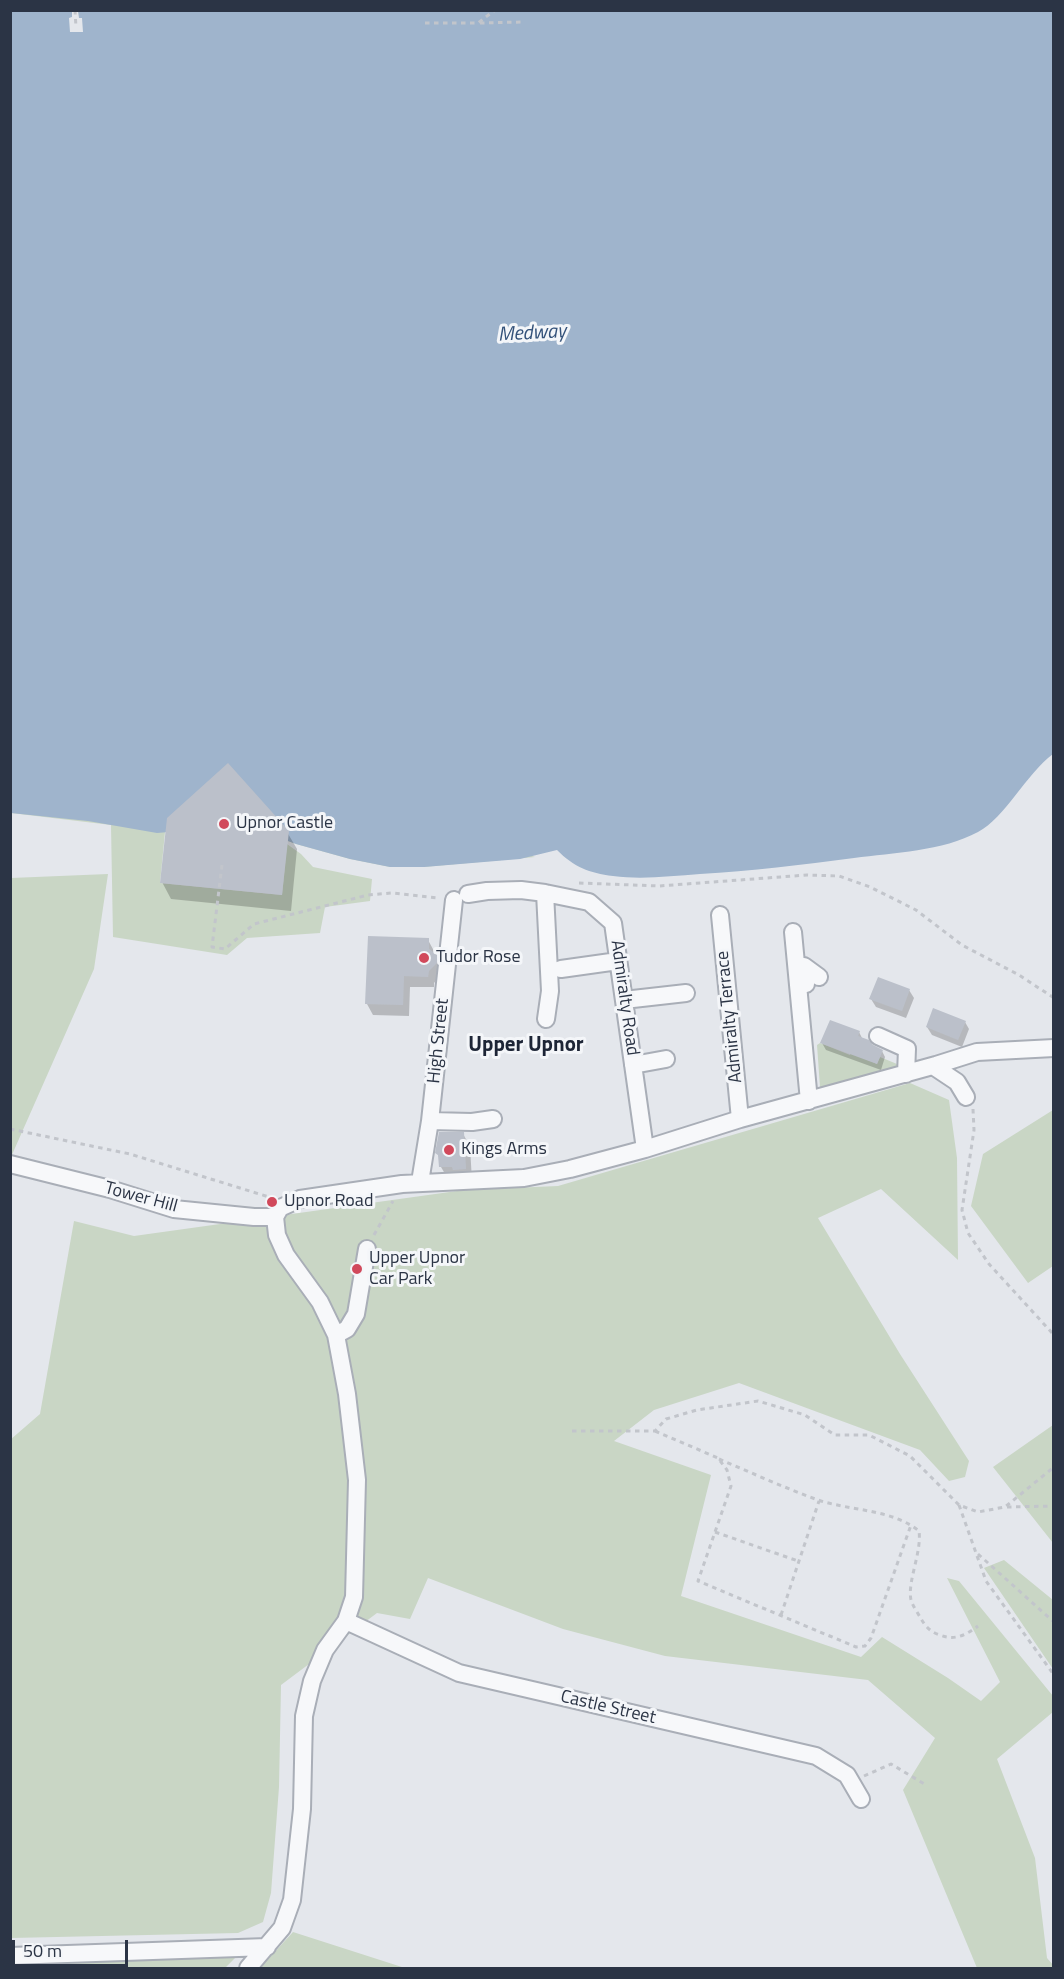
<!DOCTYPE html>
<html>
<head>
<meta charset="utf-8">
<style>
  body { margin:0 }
  #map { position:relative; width:1064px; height:1979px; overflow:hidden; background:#e4e7ec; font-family:"Titillium Web",sans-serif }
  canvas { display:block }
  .frame { position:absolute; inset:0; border:12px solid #2b3445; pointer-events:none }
  .scale { position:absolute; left:12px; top:1940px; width:116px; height:27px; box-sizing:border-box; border:3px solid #2b3445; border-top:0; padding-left:8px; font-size:18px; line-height:21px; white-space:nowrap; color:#2b3445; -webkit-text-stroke:4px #f4f6f9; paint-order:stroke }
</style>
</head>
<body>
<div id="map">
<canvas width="1064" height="1979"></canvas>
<div class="frame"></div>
<div class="scale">50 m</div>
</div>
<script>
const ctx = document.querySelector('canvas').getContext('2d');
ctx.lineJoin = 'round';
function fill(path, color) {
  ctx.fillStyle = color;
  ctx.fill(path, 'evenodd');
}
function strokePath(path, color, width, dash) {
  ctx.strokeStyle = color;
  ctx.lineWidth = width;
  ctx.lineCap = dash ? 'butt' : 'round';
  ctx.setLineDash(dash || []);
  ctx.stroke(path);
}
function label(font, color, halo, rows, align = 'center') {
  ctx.font = font + ' "Titillium Web",sans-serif';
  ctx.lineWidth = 6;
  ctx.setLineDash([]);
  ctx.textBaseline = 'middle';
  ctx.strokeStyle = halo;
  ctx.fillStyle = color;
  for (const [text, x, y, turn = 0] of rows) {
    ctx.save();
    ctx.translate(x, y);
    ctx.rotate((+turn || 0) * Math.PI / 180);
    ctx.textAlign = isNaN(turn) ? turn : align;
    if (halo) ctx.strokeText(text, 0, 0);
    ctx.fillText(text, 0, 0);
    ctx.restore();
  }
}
fill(new Path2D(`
  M10 685 535 857 424 867H390L350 859 296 844 272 835 180 831 165 832 160 883 282 895 287 844 301 854 313 867 372 879 370 901 325 907 320 933 247 938 227 955 113 937 111 825 11 813Z
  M108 874 94 969 11 1157V878Z
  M820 1043 850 1055 851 1052 877 1064 880 1057 897 1064 896 1076 829 1092 820 1087 817 1045Z
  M910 1083 949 1100 957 1158 958 1260 881 1189 818 1218 900 1354 969 1461 965 1477 949 1481 920 1450 739 1383 654 1410 614 1441 711 1475 681 1596 861 1657 882 1637 948 1678 981 1701 1000 1682 947 1578 959 1581 1053 1696V1712L997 1759 1035 1858 1047 1958 1053 1965V1968H977L903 1790 935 1738 868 1680 665 1656 563 1629 428 1578 410 1619 377 1613 281 1685 279 1787 271 1893 263 1922 238 1933 11 1938 10 1440 40 1414 74 1221 134 1236 464 1190 558 1186Z
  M1053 1110V1266L1028 1283 971 1206 983 1154Z
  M1053 1425V1543L993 1467Z
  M1004 1560 1053 1600V1669L984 1568Z
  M293 1932 405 1968H260Z
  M239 1954 225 1968H11L10 1964Z`), '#c9d6c5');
fill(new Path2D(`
  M11 11H1053V754C1026 774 1005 818 978 832 943 851 893 853 854 858 802 865 751 871 700 874 671 876 642 880 613 876 589 873 574 867 557 850L520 859 424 867H390L350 859 296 844 272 835 180 831 157 833 88 821 11 813Z`), '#9fb4cc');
fill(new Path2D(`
  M72 11H78L79 18H82L83 32H70L69 18 72 17Z`), '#e4e7ec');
fill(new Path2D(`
  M287 832 297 849 291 911 171 899 162 882Z
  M428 940 434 951V955L443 968 442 974 434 983V987H410L409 1016 373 1015 367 1004Z
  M909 990 914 998 906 1018 876 1007 871 999Z
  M965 1022 969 1029 962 1047 932 1035 927 1027Z
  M859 1032 863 1040 882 1051 885 1057 881 1070 826 1050 822 1043Z
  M463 1134 470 1146 472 1181 448 1179 441 1167 440 1159 437 1153Z`), '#0003');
fill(new Path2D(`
  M228 763 289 831 282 895 160 883 167 818Z
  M368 936 429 938V949L437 955V963L429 971 428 977 404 976 403 1005 365 1004Z
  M878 977 910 989 902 1011 869 999Z
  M933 1008 966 1021 958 1040 926 1027Z
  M830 1020 860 1031 858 1036 869 1040 873 1045 883 1050 877 1064 820 1043Z
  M439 1132H464L466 1169 453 1170 452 1167H439L438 1155 435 1153Z`), '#bbc0ca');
const minor = new Path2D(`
  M545 893 550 991 546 1019
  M468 894 487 891 521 890 545 893 589 902 613 923 645 1149
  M720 915 740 1119
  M793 932 809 1101
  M561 969 618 961
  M806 984 804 966 819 977
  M624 1000 686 993
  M878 1036 907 1049 906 1074
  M633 1065 666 1059
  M933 1066 957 1082 966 1097
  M430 1121 472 1122 493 1119
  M10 1164 110 1189 174 1209 254 1217H275
  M420 1182 430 1121 454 900
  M336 1335 347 1329 356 1314 367 1249
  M346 1621 459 1673 816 1756 847 1775 861 1799
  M10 1956 267 1947
  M248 1968 282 1928 292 1900 302 1809 304 1716 312 1681 325 1650 346 1621 354 1597 357 1480 347 1394 336 1335 320 1302 286 1255 277 1235 275 1217 280 1208 300 1199 402 1184 524 1178 570 1169 645 1149 740 1119 936 1065 977 1052 1054 1048`);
strokePath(minor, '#a9aeb7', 20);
strokePath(new Path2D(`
  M75 10 76 28
  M425 23H478L495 10
  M480 23 523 22
  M222 865 212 947 225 949 254 924 368 895 392 893 438 898
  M579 883 659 886 807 875 839 876 870 887 916 910 962 945 1019 975 1054 998
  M973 1109 974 1130 962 1210 968 1233 989 1264 1054 1335
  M10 1129 130 1154 269 1197
  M374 1235 393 1201
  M572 1431H655L666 1419 697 1410 758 1401 805 1415 835 1435H869L910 1456 959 1505 978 1512 1005 1507 1054 1467
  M655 1431 718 1458 727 1470 731 1486 698 1581 856 1647 865 1646 871 1638 911 1525
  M719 1459C752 1473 785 1488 818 1500 851 1511 892 1509 919 1531 922 1552 907 1582 911 1600 913 1606 917 1612 920 1617 925 1626 930 1632 940 1635 955 1641 966 1635 978 1626
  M959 1505 986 1581 1054 1675
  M1007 1507 1054 1506
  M715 1532 798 1561
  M978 1554 1054 1622
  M781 1615 819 1501
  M864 1776 891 1764 926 1785`), '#c2c5cb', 3, [4.5, 4.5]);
strokePath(minor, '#f7f8fa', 16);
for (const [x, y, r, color] of [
  [224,824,6,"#d1495b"],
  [424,958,6,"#d1495b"],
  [449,1150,6,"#d1495b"],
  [272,1202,6,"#d1495b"],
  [357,1269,6,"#d1495b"]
]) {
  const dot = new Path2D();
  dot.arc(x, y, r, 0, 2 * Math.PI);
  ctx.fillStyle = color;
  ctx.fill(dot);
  strokePath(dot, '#f4f6f9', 2);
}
label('18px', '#2b3445', '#f4f6f9', [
  ["Upnor Castle",236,824],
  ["Tudor Rose",436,958],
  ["Kings Arms",461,1150],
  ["Upnor Road",284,1202],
  ["Upper Upnor",369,1259],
  ["Car Park",369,1280]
], 'left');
label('18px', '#2b3445', '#f4f6f9', [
  ["Admiralty Road",624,998,82],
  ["Admiralty Terrace",730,1017,-96],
  ["High Street",439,1041,-84],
  ["Tower Hill",141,1198,15],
  ["Castle Street",608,1708,13]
]);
label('italic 20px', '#34527a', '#f4f6f9', [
  ["Medway",532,334,-3]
]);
label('bold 21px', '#1d2536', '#f4f6f9', [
  ["Upper Upnor",526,1046]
]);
</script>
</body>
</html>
